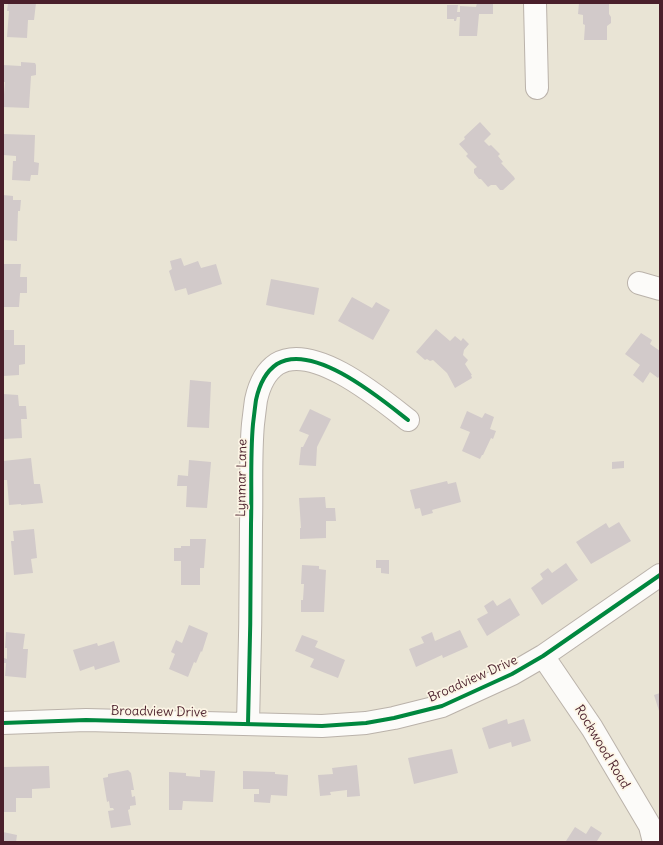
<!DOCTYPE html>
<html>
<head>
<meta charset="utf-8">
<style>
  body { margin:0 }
  #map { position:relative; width:663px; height:845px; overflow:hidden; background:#e9e4d5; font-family:Delius,sans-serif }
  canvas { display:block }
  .frame { position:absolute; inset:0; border:4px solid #4a1f2b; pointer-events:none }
</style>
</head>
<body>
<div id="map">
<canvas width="663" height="845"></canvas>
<div class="frame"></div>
</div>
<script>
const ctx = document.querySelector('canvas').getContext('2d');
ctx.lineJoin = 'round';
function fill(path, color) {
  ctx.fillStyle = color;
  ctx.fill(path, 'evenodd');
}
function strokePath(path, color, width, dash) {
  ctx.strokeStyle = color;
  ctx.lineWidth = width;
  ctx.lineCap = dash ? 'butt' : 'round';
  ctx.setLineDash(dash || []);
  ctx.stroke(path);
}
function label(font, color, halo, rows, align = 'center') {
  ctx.font = font + ' Delius,sans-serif';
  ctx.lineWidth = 3.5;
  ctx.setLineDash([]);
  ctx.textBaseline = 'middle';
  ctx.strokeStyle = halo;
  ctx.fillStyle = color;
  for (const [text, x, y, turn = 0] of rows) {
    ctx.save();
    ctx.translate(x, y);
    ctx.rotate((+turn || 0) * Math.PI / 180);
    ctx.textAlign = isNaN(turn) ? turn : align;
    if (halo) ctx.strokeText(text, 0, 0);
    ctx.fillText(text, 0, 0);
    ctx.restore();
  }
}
fill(new Path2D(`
  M8 3H36L34 20H28L27 38 7 37 9 11H7Z
  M477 3H493V14H479L477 36H459L460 17H457L456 21H454V19H447V5H458L457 12H460V6L476 7Z
  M579 3H609V14L611 17V23L607 26V40H584L585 25 583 24V15L578 14Z
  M21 62 35 63 36 65V75L31 76 29 108 3 107 5 82H3V65L21 66Z
  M480 122 491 134 484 141 489 146 491 145 500 154 498 156 503 162 501 163 514 177 515 179 503 190H500L496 185H491L488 187 481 179H479L474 173V169L477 167 466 156 468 154 459 144 465 139 464 137Z
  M3 134 35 135 34 162 39 163 38 175H31L30 181 12 180 13 161H16V156L3 155Z
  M3 195 13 196V200H21L20 211H18L17 241 3 240Z
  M181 258 184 266 198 261 201 268 216 264 222 284 188 295 186 288 175 291 169 271 172 269 170 261Z
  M3 264H21L20 277H27V293H20L19 307H3Z
  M271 279 319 288 314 315 266 305Z
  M352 297 372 308 376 302 390 310 373 340 338 321Z
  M436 329 450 341 455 336 461 341 463 338 469 344 464 350 463 355 468 360 465 364 472 375H471L472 378 455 388 447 373 433 360 430 361 427 359 425 360 416 352Z
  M3 330H14V345H25V364L19 365V375L3 376Z
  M641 333 652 340 650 344 660 351V375L658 378 650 372 643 383 633 375 640 365 625 354Z
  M190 380 211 382 209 428 187 427Z
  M3 394 18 395 19 406H26L27 419H21L22 438 3 439Z
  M310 409 331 419 317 447 316 466 299 465 301 447H303L309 435 299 431Z
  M467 411 482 418 485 413 494 417 490 429 496 431 493 439 491 438 483 455H482L480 459 462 451 470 432 460 428Z
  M31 458 34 484H40L43 503 21 505V504L9 505 7 480H3V461Z
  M189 460 211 462 207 508 186 507 187 486H177L178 475 188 476Z
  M624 461V468L612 469V462Z
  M447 481 448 484 456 482 461 502 432 510 433 513 422 516 420 508 415 509 410 490Z
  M325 497 326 508H335L336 521H326V538L300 539V528H301L299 498Z
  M619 522 631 541 591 564 576 542 606 523 609 528Z
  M34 529 37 558 31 559 33 573 14 575 11 541H14L13 531Z
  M190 539H206L204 568H200V585H181V561H174V548H181V546H190Z
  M376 560H389V574L381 573V568H376Z
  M566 563 578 580 542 605 531 588 543 579 540 574 548 568 552 573Z
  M302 565 319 566V569L326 570 324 612H301V600H303L304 584H301Z
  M510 598 520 615 487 636 477 619 488 613 484 606 493 600 497 606Z
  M189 625 208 633 202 652 201 651 196 663 194 662 188 677 169 669 175 654 171 652 176 640 182 643Z
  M460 630 468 647 443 658 442 655 416 667 409 649 424 643 421 637 432 632 435 641Z
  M6 632 25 634 23 649H28L26 678 5 676 6 663H3L4 658 7 659V648H5Z
  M302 635 318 641 315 647 345 660 338 678 310 667 314 659 295 651Z
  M114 641 120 662 95 670 94 666 80 671 73 650 97 643 98 646Z
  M660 693V714L654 695Z
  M507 719 508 724 524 719 531 741 512 747 511 742 489 749 482 728Z
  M452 749 458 773 414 784 408 758Z
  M357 765 360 796 347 797V790L330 792 331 795 320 796 318 775 333 774 332 768Z
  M49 766 50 788 32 789V798H16V812H3V767Z
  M128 770 131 773 134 790H131L132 797 135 796 136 805 130 806V809L128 810 131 825 111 828 108 811 114 810 113 808H110L109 801 107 802 103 778 108 777V774Z
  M200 770 215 771 213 802 183 801 182 810H169V772L186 773V776L200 777Z
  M243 771 275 772V774L288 775 287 796 271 795 270 803 254 802V794H259V789H243Z
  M591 826 602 833 597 841 598 842H569L566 841 575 827 586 834Z
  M3 832 17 835 16 842H3Z`), '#d2caca');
const minor = new Path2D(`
  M535 3 537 88
  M639 283 660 289
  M543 656 592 728 650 826 654 842
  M3 723 86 720 322 726 366 723 394 718 442 706 512 674 543 656 660 575
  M248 724C250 657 251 591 251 524 252 491 250 457 253 424 254 416 255 407 256 400 259 386 265 372 277 364 313 342 380 398 408 420`);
strokePath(minor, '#bab2aa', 24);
strokePath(minor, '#fcfbf9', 22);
strokePath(new Path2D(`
  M3 723 86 720 322 726 366 723 394 718 442 706 512 674 543 656 660 575
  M248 724C250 657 251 591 251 524 252 491 250 457 253 424 254 416 255 407 256 400 259 386 265 372 277 364 313 342 380 398 408 420`), '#00873e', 4);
label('13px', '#4a1f2b', '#fcf5e5', [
  ["Lynmar Lane",242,478,-89],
  ["Broadview Drive",473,679,-24],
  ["Broadview Drive",159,712,1],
  ["Rockwood Road",602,747,59]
]);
</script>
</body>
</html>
